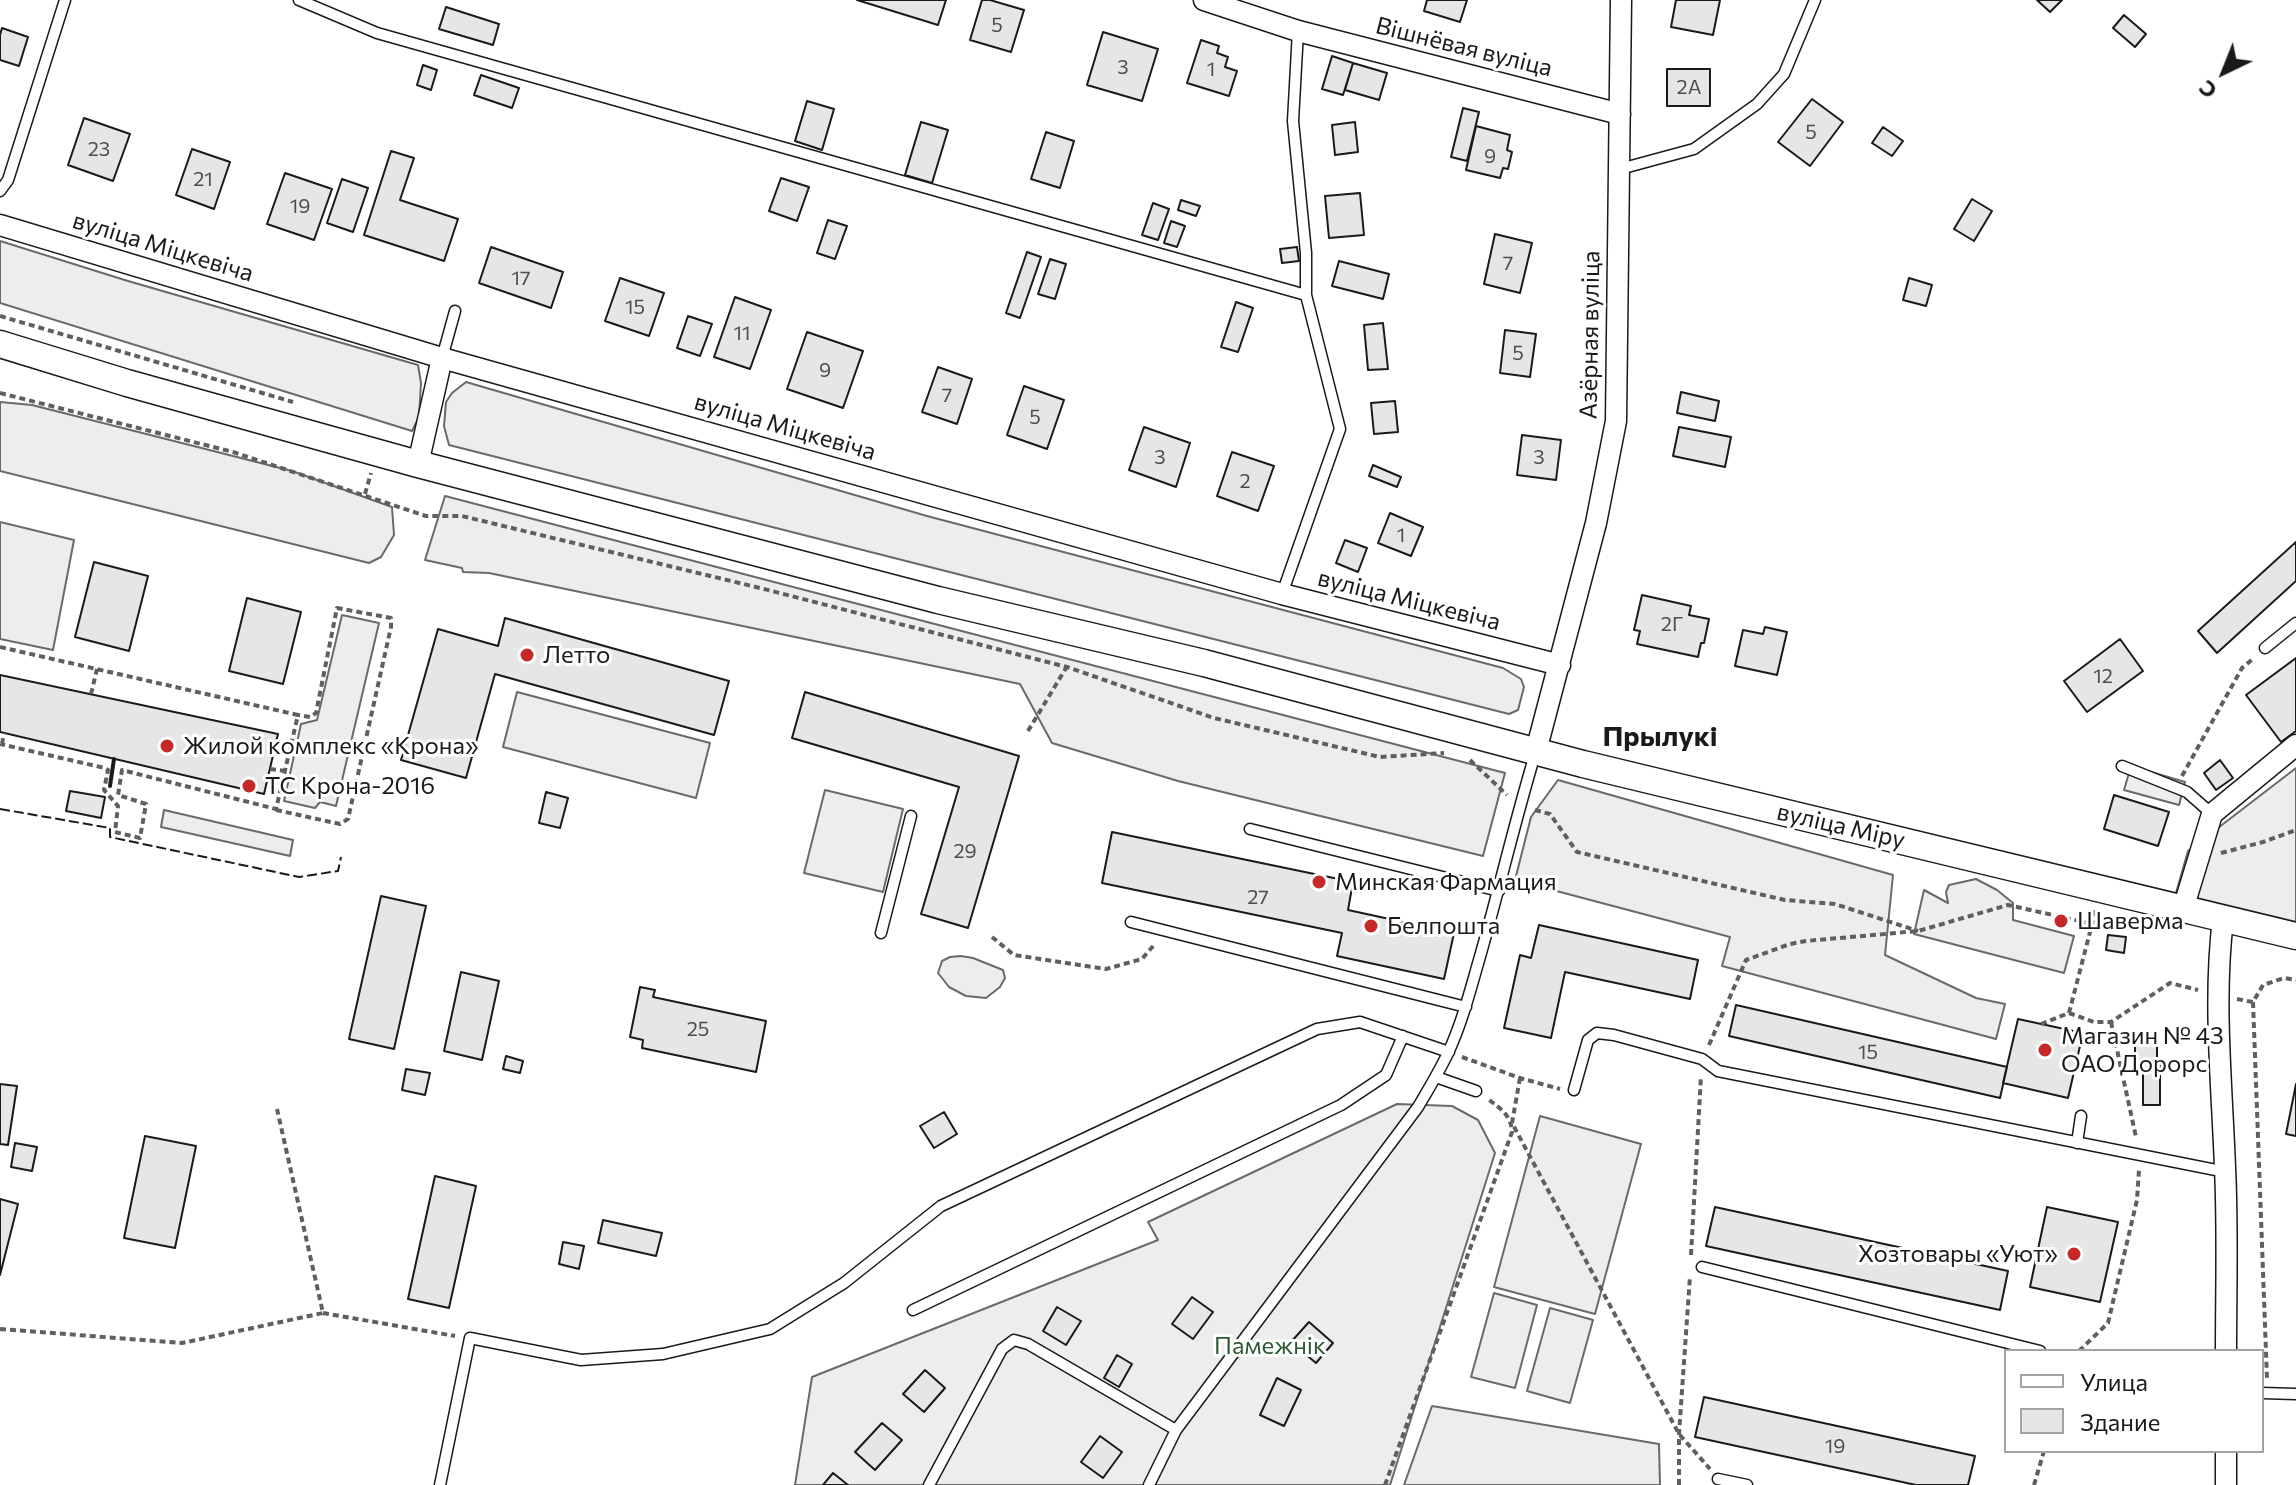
<!DOCTYPE html>
<html>
<head>
<meta charset="utf-8">
<style>
  body { margin:0 }
  #map { position:relative; width:2296px; height:1485px; overflow:hidden; background:#fff; font-family:Commissioner,sans-serif }
  canvas { display:block }
  .legend { position:absolute; left:2004px; top:1349px; width:260px; height:104px; box-sizing:border-box; background:#fff; border:2px solid #a3a3a3; margin:0; padding:10px 14px; list-style:none; font-size:24px; color:#1a1a1a }
  .legend li { display:flex; align-items:center; gap:16px; height:40px }
  .legend b { width:40px; border:2px solid #a3a3a3 }
  .north { position:absolute; left:2184px; top:32px; width:80px; height:80px; -webkit-text-stroke:6px #fff; paint-order:stroke; rotate:223deg; font-size:22px; font-weight:700; line-height:32px; text-align:center; color:#1a1a1a }
  .north::after { content:''; display:block; margin:auto; width:28px; height:36px; background:#1a1a1a; clip-path:polygon(50% 0,100% 100%,50% 72%,0 100%) }
</style>
</head>
<body>
<div id="map">
<canvas width="2296" height="1485"></canvas>
<ul class="legend">
<li><b style="height:10px;background:#fff"></b>Улица</li>
<li><b style="height:22px;background:#e6e6e6"></b>Здание</li>
</ul>
<div class="north">С</div>
</div>
<script>
const ctx = document.querySelector('canvas').getContext('2d');
ctx.lineJoin = 'round';
function fill(path, color) {
  ctx.fillStyle = color;
  ctx.fill(path, 'evenodd');
}
function strokePath(path, color, width, dash) {
  ctx.strokeStyle = color;
  ctx.lineWidth = width;
  ctx.lineCap = dash ? 'butt' : 'round';
  ctx.setLineDash(dash || []);
  ctx.stroke(path);
}
function label(font, color, halo, rows, align = 'center') {
  ctx.font = font + ' Commissioner,sans-serif';
  ctx.lineWidth = 6;
  ctx.setLineDash([]);
  ctx.textBaseline = 'middle';
  ctx.strokeStyle = halo;
  ctx.fillStyle = color;
  for (const [text, x, y, turn = 0] of rows) {
    ctx.save();
    ctx.translate(x, y);
    ctx.rotate((+turn || 0) * Math.PI / 180);
    ctx.textAlign = isNaN(turn) ? turn : align;
    if (halo) ctx.strokeText(text, 0, 0);
    ctx.fillText(text, 0, 0);
    ctx.restore();
  }
}
const built = new Path2D(`
  M0 241 128 281 418 365 421 383 419 417 412 431 0 303Z
  M466 382 927 516 1503 668 1521 679 1524 687 1518 710 1509 714 449 445 444 426 446 402 452 393Z
  M0 402 32 405 292 471 392 507 394 535 381 557 369 563 0 471Z
  M445 496 1505 773 1483 856 1178 781 1052 743 1020 684 489 573 463 572 462 568 425 560Z
  M0 522 74 540 53 650 0 639Z
  M342 615 379 623 336 806 320 802 315 808 284 801 301 724 317 720Z
  M517 692 710 743 696 798 503 747Z
  M2131 766 2185 782 2179 805 2124 790Z
  M2296 768V929L2174 900 2188 851Z
  M1558 780 1893 875 1885 955 1976 998 2005 1004 1996 1039 1722 966 1730 937 1515 880 1531 817Z
  M825 790 903 809 883 892 804 873Z
  M164 810 293 840 290 856 161 827Z
  M1976 879 1997 890 2013 903V920L2074 936 2064 973 1914 934 1924 890 1948 903 1946 892 1949 885Z
  M961 956 973 958 1003 970 1005 978 1000 987 986 998 966 996 949 987 938 973 942 961 950 957Z
  M1397 1104 1452 1106 1478 1120 1495 1153 1390 1485H795L812 1377 1158 1240 1148 1222Z
  M1540 1116 1641 1144 1595 1314 1494 1287Z
  M1494 1293 1537 1305 1515 1388 1471 1377Z
  M1550 1308 1593 1320 1570 1403 1527 1391Z
  M1432 1406 1659 1444 1660 1485H1404Z`);
fill(built, '#ededed');
strokePath(built, '#6a6a6a', 2);
const building = new Path2D(`
  M857 0H946L938 25Z
  M982 0H990L1024 10 1011 52 970 40Z
  M1427 0H1467L1460 22 1424 11Z
  M1676 0H1720L1713 35 1671 27Z
  M2037 0H2062L2050 12Z
  M446 7 499 24 493 45 439 29Z
  M2124 15 2146 34 2135 47 2113 28Z
  M2 28 28 37 19 66 0 60V35Z
  M1103 32 1158 49 1142 101 1087 85Z
  M1201 40 1219 46 1217 53 1228 57 1225 67 1237 71 1229 96 1187 83Z
  M1332 56 1353 63 1343 95 1322 89Z
  M1353 63 1387 73 1379 100 1345 90Z
  M423 65 437 70 431 90 417 85Z
  M1667 69H1710V106H1667Z
  M481 75 519 88 512 108 474 95Z
  M1812 99 1843 122 1810 166 1778 142Z
  M807 101 834 109 822 150 795 141Z
  M1463 108 1479 112 1467 161 1451 157Z
  M84 118 130 134 113 181 68 165Z
  M921 122 948 130 932 183 905 175Z
  M1355 122 1358 152 1335 155 1332 125Z
  M1476 126 1510 135 1507 150 1512 152 1508 169 1503 168 1500 178 1466 170Z
  M1883 127 1903 141 1892 156 1872 143Z
  M1046 132 1074 141 1060 188 1031 179Z
  M192 149 230 162 214 209 176 195Z
  M391 151 414 158 400 200 458 219 444 261 364 235Z
  M285 173 332 189 314 240 267 224Z
  M781 178 809 187 797 221 769 211Z
  M342 179 368 188 353 232 327 223Z
  M1360 193 1364 235 1329 238 1325 196Z
  M1972 199 1992 211 1974 241 1954 229Z
  M1181 200 1200 206 1196 216 1178 210Z
  M1153 203 1169 209 1158 240 1142 235Z
  M828 220 847 226 835 259 817 253Z
  M1171 221 1185 226 1177 247 1164 243Z
  M1495 234 1532 243 1520 293 1484 284Z
  M491 247 563 272 551 308 479 283Z
  M1297 247 1299 261 1282 263 1280 249Z
  M1027 252 1041 257 1020 318 1006 313Z
  M1050 259 1066 264 1055 299 1038 294Z
  M1339 261 1389 274 1383 299 1332 286Z
  M620 278 664 293 649 336 605 321Z
  M1909 278 1932 285 1926 306 1903 300Z
  M735 297 771 310 750 369 714 357Z
  M1236 302 1253 308 1238 352 1221 347Z
  M688 316 712 324 700 356 677 348Z
  M1383 323 1388 369 1368 370 1364 325Z
  M1505 330 1536 334 1530 377 1500 373Z
  M807 332 863 351 843 408 787 389Z
  M938 367 972 379 957 424 922 412Z
  M1024 386 1064 400 1047 449 1007 435Z
  M1681 392 1719 401 1715 421 1677 413Z
  M1395 401 1398 432 1374 434 1371 403Z
  M1144 427 1190 443 1176 487 1129 470Z
  M1679 427 1731 437 1725 467 1673 456Z
  M1522 435 1561 440 1556 480 1517 475Z
  M1232 452 1274 466 1258 511 1217 496Z
  M1373 465 1401 477 1397 487 1369 476Z
  M1390 513 1423 527 1411 556 1378 543Z
  M1345 540 1367 548 1358 572 1336 563Z
  M2296 542V581L2217 653 2198 631Z
  M94 562 148 576 129 651 75 637Z
  M1642 595 1691 606 1689 615 1709 619 1704 643H1701L1698 657 1637 644 1640 631 1634 630Z
  M247 598 301 612 283 684 229 671Z
  M505 618 729 681 714 735 495 674 466 778 401 760 438 629 498 646Z
  M1765 627 1787 632 1777 675 1735 666 1743 630 1763 634Z
  M2120 639 2143 671 2087 712 2064 681Z
  M2296 658V731L2281 742 2246 695Z
  M0 675 278 734 264 794 0 732Z
  M805 692 1019 756 968 928 921 914 959 787 792 738Z
  M2220 760 2233 778 2216 790 2204 773Z
  M70 791 105 797 101 818 66 811Z
  M546 792 568 798 560 828 539 823Z
  M2114 795 2169 812 2158 846 2104 829Z
  M1112 832 1353 882 1348 910 1454 933 1444 979 1337 956 1342 933 1102 883Z
  M381 896 426 906 394 1049 349 1039Z
  M1539 925 1698 960 1690 999 1565 972 1551 1038 1504 1028 1520 955 1531 958Z
  M2108 935 2126 937 2124 953 2106 950Z
  M461 972 499 981 482 1060 444 1051Z
  M640 987 655 990 653 997 766 1021 756 1072 642 1048 643 1040 630 1037Z
  M1736 1005 2007 1067 2000 1098 1729 1036Z
  M2018 1019 2083 1033 2068 1098 2003 1083Z
  M2157 1042V1062L2135 1063V1043Z
  M506 1056 523 1061 520 1073 503 1069Z
  M2143 1063H2160V1105H2143Z
  M406 1069 430 1073 425 1095 402 1090Z
  M0 1084 17 1086 8 1145 0 1144Z
  M2296 1084V1136L2286 1134Z
  M944 1112 957 1134 934 1148 920 1126Z
  M145 1136 196 1146 175 1248 124 1238Z
  M15 1143 37 1147 32 1171 11 1167Z
  M435 1176 476 1186 449 1308 408 1299Z
  M0 1199 18 1204 0 1275Z
  M1715 1207 2008 1271 2000 1310 1706 1246Z
  M2047 1207 2118 1222 2100 1302 2030 1287Z
  M603 1220 662 1233 656 1256 598 1243Z
  M563 1242 584 1246 579 1269 559 1264Z
  M1192 1297 1213 1312 1193 1339 1172 1324Z
  M1057 1307 1081 1321 1066 1345 1043 1331Z
  M1309 1322 1333 1343 1316 1363 1291 1342Z
  M1117 1355 1132 1364 1119 1387 1104 1378Z
  M925 1370 945 1388 924 1412 903 1394Z
  M1277 1378 1301 1390 1284 1426 1260 1415Z
  M1704 1397 1975 1456 1968 1485H1916L1695 1437Z
  M882 1423 902 1440 875 1470 855 1452Z
  M1100 1436 1122 1452 1103 1478 1081 1462Z
  M833 1473 848 1485H823Z`);
fill(building, '#e6e6e6');
strokePath(building, '#1a1a1a', 2);
const service = new Path2D(`
  M299 0 377 33 1306 295
  M1620 169 1694 149 1757 104 1784 74 1815 0
  M0 191 8 180 65 0
  M442 358 455 311
  M1282 594 1340 429 1306 295V253L1293 121 1298 31
  M2265 648 2296 623
  M2122 766 2187 792 2212 814
  M1250 829 1499 891
  M1131 922 1466 1007
  M881 933 911 816
  M1436 1077 1476 1091
  M1574 1090 1588 1040 1597 1033 1614 1035 1702 1059 1718 1071 2226 1172
  M2077 1143 2081 1116
  M1702 1267 2040 1351
  M913 1310 1341 1105 1386 1075 1403 1036
  M2262 1393 2296 1394
  M1718 1479 1747 1485
  M440 1485 470 1338 581 1360 663 1354 770 1329 844 1283 941 1206 1317 1029 1360 1022 1449 1052
  M929 1485 1002 1349 1014 1340 1028 1344 1176 1430
  M1149 1485 1176 1430 1418 1107C1428 1090 1439 1072 1448 1053 1462 1023 1470 991 1479 960 1499 891 1515 820 1536 751`);
const minor = new Path2D(`
  M1204 0 1298 31 1620 114
  M0 225 442 358 1282 594 1560 665
  M418 464 442 358
  M1536 751 1596 523 1616 421 1621 0
  M2183 909 2212 814 2296 745
  M2223 919C2213 1002 2222 1085 2225 1168 2228 1229 2226 1290 2226 1351
  M2226 1485V1451`);
const tertiary = new Path2D(`
  M0 344 127 383 418 464 938 600 1204 663 1583 764 2296 936`);
strokePath(service, '#1a1a1a', 13);
strokePath(minor, '#1a1a1a', 23);
strokePath(tertiary, '#1a1a1a', 29);
strokePath(new Path2D(`
  M0 316 293 402
  M0 393 233 452 426 516H462L760 588 1067 667 1214 718 1380 757 1444 753
  M365 494 371 473
  M0 647 298 715 276 809 122 770 118 795 146 804 140 838 115 832 118 806 104 790 108 770 105 768 0 744
  M91 694 97 669
  M1028 731 1066 668
  M2 744 4 733
  M1470 760 1507 795
  M270 769 285 771
  M2182 776 2242 668 2254 658
  M276 810 340 824 348 819 391 627V618L337 608 316 713 310 717 298 715
  M1535 810 1550 814 1577 852 1785 900 1835 904 1918 931
  M2221 853 2263 842 2296 830
  M992 937 1014 955 1106 969 1142 959 1154 945
  M2237 999 2253 1002 2263 985 2284 978 2296 980
  M2253 1002 2267 1379
  M2069 1013 2094 1022H2111L2170 983 2198 990
  M2111 1022 2136 1137
  M2041 1024 2069 1013 2096 909
  M1709 1045 1746 960 1790 944 1806 941 1918 931 2008 905 2093 924
  M1462 1057 1520 1078 1560 1089
  M1520 1078 1512 1123 1679 1434 1710 1469
  M1691 1255 1701 1076
  M323 1313 455 1336
  M0 1329 182 1343 323 1313 277 1109
  M2079 1351 2108 1323 2137 1200 2139 1170
  M1385 1485 1512 1132C1511 1115 1501 1109 1488 1099
  M1679 1485V1434L1690 1276
  M2034 1485 2044 1451`), '#5f5f5f', 4, [6, 4]);
strokePath(service, '#fff', 10);
strokePath(minor, '#fff', 20);
strokePath(tertiary, '#fff', 26);
strokePath(new Path2D(`
  M0 809 110 828V837L299 877 338 871 341 857`), '#1a1a1a', 2, [10, 4]);
strokePath(new Path2D(`
  M110 786 114 759`), '#1a1a1a', 4);
for (const [x, y, r, color] of [
  [527,655,8,"#c62828"],
  [167,746,8,"#c62828"],
  [249,786,8,"#c62828"],
  [1319,882,8,"#c62828"],
  [2061,921,8,"#c62828"],
  [1371,926,8,"#c62828"],
  [2045,1050,8,"#c62828"],
  [2074,1254,8,"#c62828"]
]) {
  const dot = new Path2D();
  dot.arc(x, y, r, 0, 2 * Math.PI);
  ctx.fillStyle = color;
  ctx.fill(dot);
  strokePath(dot, '#fff', 3);
}
label('20px', '#4d4d4d', null, [
  ["5",997,25],
  ["3",1123,67],
  ["1",1211,69],
  ["2А",1689,87],
  ["5",1811,132],
  ["23",99,149],
  ["9",1490,156],
  ["21",203,179],
  ["19",300,206],
  ["7",1508,263],
  ["17",521,278],
  ["15",635,307],
  ["11",742,333],
  ["5",1518,353],
  ["9",825,370],
  ["7",947,395],
  ["5",1035,417],
  ["3",1160,457],
  ["3",1539,457],
  ["2",1245,481],
  ["1",1401,535],
  ["2Г",1672,624],
  ["12",2103,676],
  ["29",965,851],
  ["27",1258,897],
  ["25",698,1029],
  ["15",1868,1052],
  ["19",1835,1446]
]);
label('24px', '#1a1a1a', '#fff', [
  ["Вішнёвая вуліца",1464,47,14],
  ["вуліца Міцкевіча",163,247,17],
  ["Азёрная вуліца",1590,335,-89],
  ["вуліца Міцкевіча",785,427,16],
  ["вуліца Міцкевіча",1409,600,14],
  ["вуліца Міру",1841,826,13]
]);
label('24px', '#1a1a1a', '#fff', [
  ["Летто",543,655],
  ["Жилой комплекс «Крона»",183,746],
  ["ТС Крона-2016",265,786],
  ["Минская Фармация",1335,882],
  ["Шаверма",2077,921],
  ["Белпошта",1387,926],
  ["Магазин № 43",2061,1036],
  ["ОАО Дорорс",2061,1064],
  ["Хозтовары «Уют»",2058,1254,"right"]
], 'left');
label('24px', '#2b5a34', '#fff', [
  ["Памежнік",1270,1346]
]);
label('bold 28px', '#1a1a1a', '#fff', [
  ["Прылукі",1660,737]
]);
</script>
</body>
</html>
